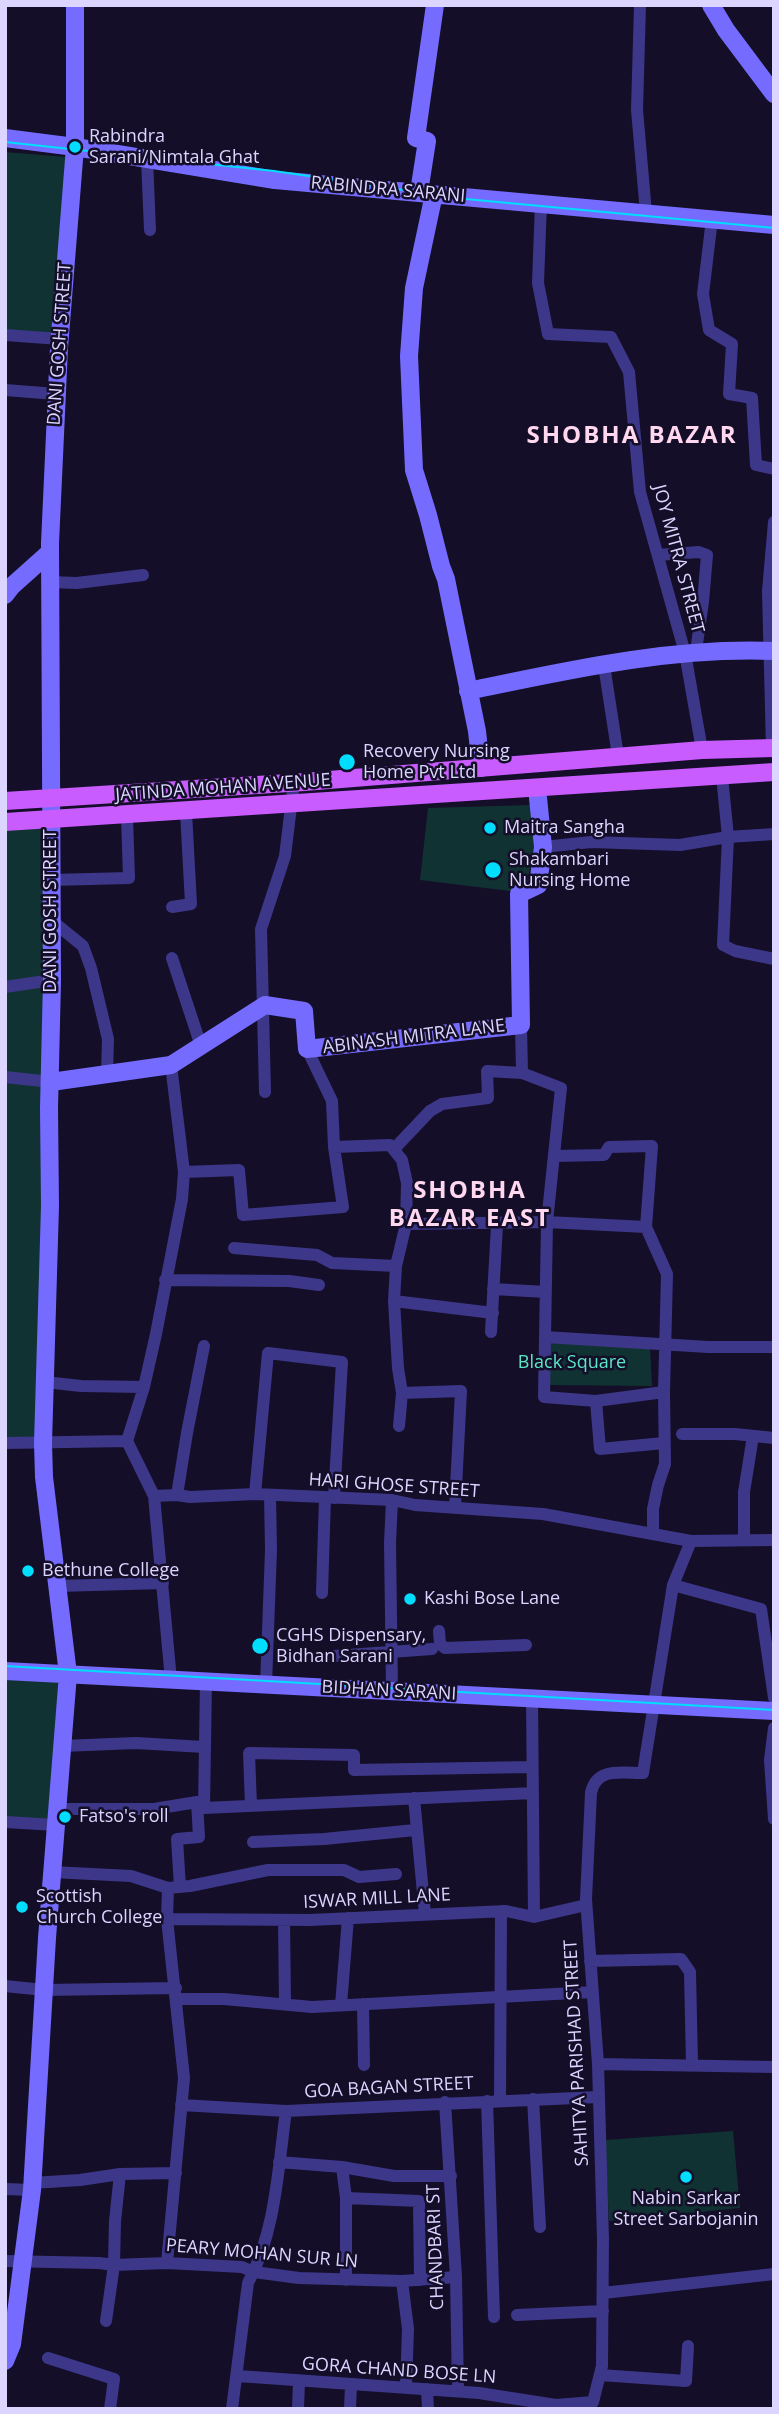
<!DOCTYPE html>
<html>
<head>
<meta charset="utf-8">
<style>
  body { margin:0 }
  #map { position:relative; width:779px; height:2414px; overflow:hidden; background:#140e28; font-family:"Open Sans",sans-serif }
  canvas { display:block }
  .frame { position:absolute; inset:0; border:7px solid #dbd5ff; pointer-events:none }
</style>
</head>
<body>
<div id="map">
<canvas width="779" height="2414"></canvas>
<div class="frame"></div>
</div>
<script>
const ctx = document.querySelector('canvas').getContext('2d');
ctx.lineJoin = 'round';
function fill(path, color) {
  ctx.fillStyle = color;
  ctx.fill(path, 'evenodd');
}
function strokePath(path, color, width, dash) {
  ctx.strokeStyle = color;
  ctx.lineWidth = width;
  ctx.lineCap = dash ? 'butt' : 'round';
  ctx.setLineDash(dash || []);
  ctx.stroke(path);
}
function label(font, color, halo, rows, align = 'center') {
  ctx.font = font + ' "Open Sans",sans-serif';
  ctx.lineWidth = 5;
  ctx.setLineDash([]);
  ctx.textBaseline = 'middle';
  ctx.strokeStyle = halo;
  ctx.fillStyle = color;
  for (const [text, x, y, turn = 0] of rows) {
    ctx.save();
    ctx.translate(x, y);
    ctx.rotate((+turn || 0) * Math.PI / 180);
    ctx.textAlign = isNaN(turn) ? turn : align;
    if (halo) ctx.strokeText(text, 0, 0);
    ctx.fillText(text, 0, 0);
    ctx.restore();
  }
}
fill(new Path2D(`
  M5 152 67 157 56 342 5 338Z
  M531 805 534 853 528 877 510 891 420 880 428 808Z
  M45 828 41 1442 5 1440V830Z
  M548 1340 650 1347 652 1386 548 1385Z
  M5 1678 62 1681 52 1820 5 1817Z
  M733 2131 740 2208 609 2221 605 2140Z`), '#113232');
strokePath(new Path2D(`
  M640 5 637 110 646 213
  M147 159 150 230
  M541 203 538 283 548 334 611 337 629 372 640 492 685 653 702 750
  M712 219 703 294 709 330 732 344 729 394 752 398 756 465 774 469
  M5 335 60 339
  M5 390 56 394
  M658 555 699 552 707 555 703 602 696 651
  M50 582 77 583 143 575
  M604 665 618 756
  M772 748 768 591 774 522
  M722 776 728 837 723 945 735 951 774 959
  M543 847 591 842 680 845 728 837 774 834
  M51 880 129 878 127 816
  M172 907 191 904 186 812
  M51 920 83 946 91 968 108 1039 107 1074
  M172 958 201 1046
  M5 987 52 980
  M5 1077 51 1082
  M265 1092 261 929 285 856 294 782
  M334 1147 390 1145 402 1160 407 1183 406 1224 396 1266 394 1301 398 1368 402 1393 399 1426
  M394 1149 430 1111 442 1104 488 1098 487 1071 522 1073
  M554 1156 604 1155 609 1147 652 1146 646 1227 667 1274 664 1392 665 1464 658 1485 653 1509V1533
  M184 1172 239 1170 243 1215 343 1207 334 1147 332 1101 307 1049
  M406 1224 547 1222 561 1088 522 1073 521 1025
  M646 1227 547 1222 544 1397 596 1401 664 1392
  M234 1248 317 1255 332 1263 396 1266
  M165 1280 289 1281 319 1285
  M493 1289 546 1292
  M394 1301 493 1313
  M491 1332 497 1225
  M545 1337 708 1347H774
  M45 1382 81 1386 144 1387
  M402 1393 461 1391 455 1507
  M596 1401 600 1449 664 1443
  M682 1434H735L774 1438
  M127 1441 144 1387 156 1334 182 1199 184 1172 171 1065
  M5 1443 127 1441 154 1496 177 1495 190 1497 255 1494 392 1500 415 1505 543 1514 691 1541 774 1540
  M255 1494 268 1353 342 1362 334 1498
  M177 1495 187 1433 204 1346
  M154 1496 171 1680
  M744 1540V1492L753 1436
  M673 1585 761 1609 774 1698
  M58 1586 163 1583
  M322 1593 325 1498
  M439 1631 440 1644 445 1648 526 1645
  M334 1656 432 1649
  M266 1685 271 1550 270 1495
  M392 1691 390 1543 392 1500
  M532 1698 534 1917
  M774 1728 770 1760 774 1819
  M62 1746 136 1743 204 1747
  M414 1798 425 1914
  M251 1806 249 1753 354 1755V1770L532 1767
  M204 1808 206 1681
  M58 1809H154L197 1802 204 1808 533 1793
  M5 1822 56 1825
  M253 1842 324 1839 415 1830
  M52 1872 131 1876 168 1888 190 1886 268 1870H344L359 1877 396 1874
  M180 1887 177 1839 199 1837 197 1802
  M167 1919 310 1920 506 1911 534 1917 586 1905
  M284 1920 285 2004
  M590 1961 681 1959 690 1972 692 2065
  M5 1986 44 1990 176 1988
  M177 1999H224L312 2007 592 1992
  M363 2004 364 2065
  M341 2005 348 1918
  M598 2064 774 2067
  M533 2099 540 2227
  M500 2100 501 1911
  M487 2101 494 2317
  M445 2102 456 2277 458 2391
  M181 2105 286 2111 598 2097
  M279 2162 342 2167 394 2176H451
  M342 2167 346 2198
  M32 2183 80 2180 120 2174 176 2173
  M5 2189 32 2190
  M5 2261 99 2263 114 2265 167 2263 242 2267 254 2272 299 2278 402 2281 456 2277
  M167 2263 184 2078 167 1919 168 1888
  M346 2280V2198L419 2201 420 2280
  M402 2281 408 2329 406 2387
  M603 2293 774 2274
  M517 2315 603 2311
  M106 2321 114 2265 115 2221 120 2174
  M48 2358 114 2379 110 2409
  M600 2375 686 2381 688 2346
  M238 2376 479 2393 556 2405
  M427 2389 428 2409
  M232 2409 248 2283C276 2231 278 2168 286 2111
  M298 2409 299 2381
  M350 2409 351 2385
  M555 2409 556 2405 593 2402 602 2366 603 2239 598 2064 586 1899 591 1793C596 1767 621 1773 643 1773L673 1585 691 1541`), '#3d378a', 12);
strokePath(new Path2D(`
  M711 5 726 30 774 94
  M5 138 75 147 275 180 774 225
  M419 192 427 141 416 138 435 5
  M434 194 414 288 409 356 414 470 428 515 441 566 446 579 477 731 481 768
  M5 595 12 586 50 552
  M468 691C569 670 670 647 774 651
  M51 1082 171 1065 265 1005 304 1011 307 1049 521 1025 519 894 538 885 543 847 537 788
  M5 1671 774 1711
  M5 2361 12 2344 32 2190 47 1938 68 1674 44 1477 43 1443 50 1206 49 1108 52 980 50 543 59 348 75 147V5`), '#756cff', 18);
strokePath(new Path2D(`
  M5 801 304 782 702 750 774 748
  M5 822 774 772`), '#c85cff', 18);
strokePath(new Path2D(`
  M5 142 274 171 466 199 774 228
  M5 1666 774 1710`), '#01ddff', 2);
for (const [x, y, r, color] of [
  [75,147,7,"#01ddff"],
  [347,762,9,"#01ddff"],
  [490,828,7,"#01ddff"],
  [493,870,9,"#01ddff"],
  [28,1571,7,"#01ddff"],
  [410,1599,7,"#01ddff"],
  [260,1646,9,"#01ddff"],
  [65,1817,7,"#01ddff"],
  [22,1907,7,"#01ddff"],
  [686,2177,7,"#01ddff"]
]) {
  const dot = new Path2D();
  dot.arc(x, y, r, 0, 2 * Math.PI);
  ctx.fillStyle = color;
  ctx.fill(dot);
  strokePath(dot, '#140e28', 2.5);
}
label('18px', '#dbd5ff', '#140e28', [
  ["Rabindra",89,137],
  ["Sarani/Nimtala Ghat",89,158],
  ["Recovery Nursing",363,752],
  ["Home Pvt Ltd",363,773],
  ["Maitra Sangha",504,828],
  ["Shakambari",509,860],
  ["Nursing Home",509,881],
  ["Bethune College",42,1571],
  ["Kashi Bose Lane",424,1599],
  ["CGHS Dispensary,",276,1636],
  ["Bidhan Sarani",276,1657],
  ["Fatso's roll",79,1817],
  ["Scottish",36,1897],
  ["Church College",36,1918],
  ["Nabin Sarkar",686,2199,"center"],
  ["Street Sarbojanin",686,2220,"center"]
], 'left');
label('18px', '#dbd5ff', '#140e28', [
  ["RABINDRA SARANI",388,190,5],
  ["DANI GOSH STREET",60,344,-86],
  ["JOY MITRA STREET",678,559,75],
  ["JATINDA MOHAN AVENUE",223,788,-4],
  ["DANI GOSH STREET",51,911,-90],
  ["ABINASH MITRA LANE",414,1037,-7],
  ["HARI GHOSE STREET",394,1486,4],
  ["BIDHAN SARANI",389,1691,3],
  ["ISWAR MILL LANE",377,1899,-3],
  ["SAHITYA PARISHAD STREET",577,2053,-93],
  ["GOA BAGAN STREET",389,2088,-3],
  ["CHANDBARI ST",436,2247,-92],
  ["PEARY MOHAN SUR LN",262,2254,5],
  ["GORA CHAND BOSE LN",399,2371,4]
]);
label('18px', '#5ae7c8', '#140e28', [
  ["Black Square",572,1363]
]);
ctx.letterSpacing = '2px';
label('bold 24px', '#ffd7ef', '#140e28', [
  ["SHOBHA BAZAR",632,436],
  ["SHOBHA",470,1191],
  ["BAZAR EAST",470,1219]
]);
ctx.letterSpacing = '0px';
</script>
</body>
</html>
